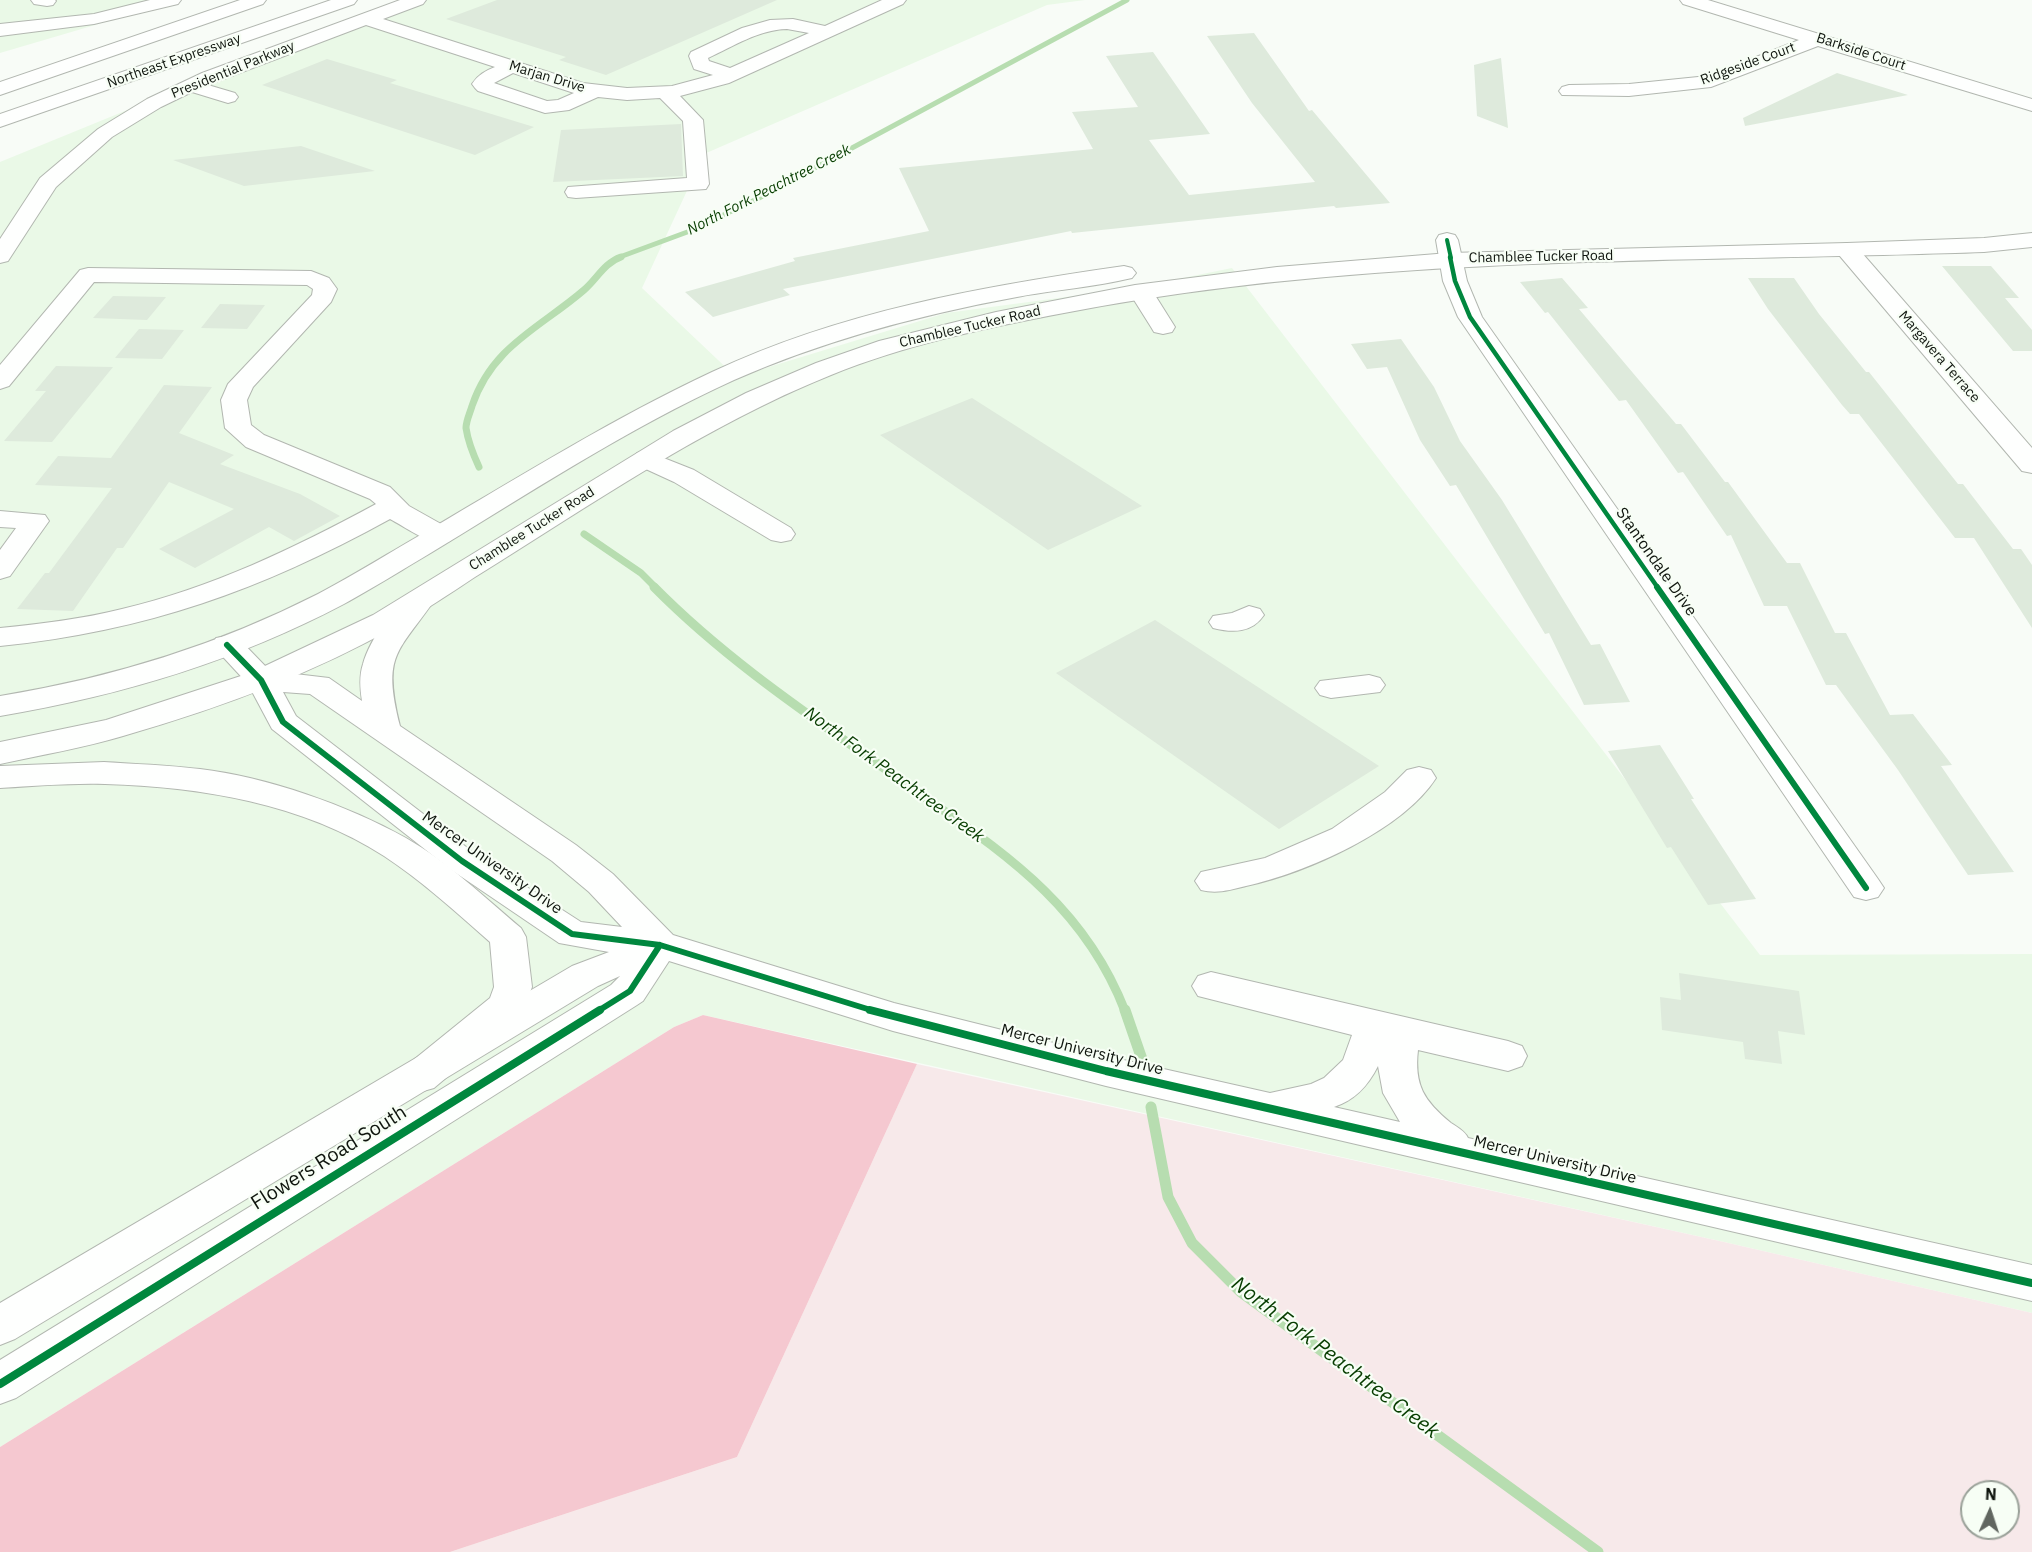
<!DOCTYPE html>
<html>
<head>
<meta charset="utf-8">
<style>
  body { margin:0 }
  #map { position:relative; width:2032px; height:1552px; overflow:hidden; background:#f8fcf7; font-family:"IBM Plex Sans",sans-serif }
  canvas { display:block }
  .north { position:absolute; left:1960px; top:1480px; width:60px; height:60px; box-sizing:border-box; background:#f7fef5; border:2px solid #9aa199; border-radius:50%; rotate:3deg; font-size:16px; font-weight:700; line-height:24px; text-align:center; color:#0f150e }
  .north::after { content:''; display:block; margin:auto; width:21px; height:27px; background:#616660; clip-path:polygon(50% 0,100% 100%,50% 72%,0 100%) }
</style>
</head>
<body>
<div id="map">
<canvas width="2032" height="1552"></canvas>
<div class="north">N</div>
</div>
<script>
const ctx = document.querySelector('canvas').getContext('2d');
ctx.lineJoin = 'round';
function fill(path, color) {
  ctx.fillStyle = color;
  ctx.fill(path, 'evenodd');
}
function strokePath(path, color, width, dash) {
  ctx.strokeStyle = color;
  ctx.lineWidth = width;
  ctx.lineCap = dash ? 'butt' : 'round';
  ctx.setLineDash(dash || []);
  ctx.stroke(path);
}
function label(font, color, halo, rows, align = 'center') {
  ctx.font = font + ' "IBM Plex Sans",sans-serif';
  ctx.lineWidth = 4.5;
  ctx.setLineDash([]);
  ctx.textBaseline = 'middle';
  ctx.strokeStyle = halo;
  ctx.fillStyle = color;
  for (const [text, x, y, turn = 0] of rows) {
    ctx.save();
    ctx.translate(x, y);
    ctx.rotate((+turn || 0) * Math.PI / 180);
    ctx.textAlign = isNaN(turn) ? turn : align;
    if (halo) ctx.strokeText(text, 0, 0);
    ctx.fillText(text, 0, 0);
    ctx.restore();
  }
}
fill(new Path2D(`
  M0 0H180L0 53Z
  M420 0H1085L1047 5 704 154 642 288 736 377 946 313 1134 288 1232 268 1760 955 2032 954V1313L1724 1242 703 1015 674 1027 0 1447V162L142 104Z`), '#eaf9e7');
fill(new Path2D(`
  M917 1064 1724 1242 2032 1313V1552H450L737 1457ZM1972 1492H2008V1528H1972Z`), '#f7e9ea');
fill(new Path2D(`
  M703 1015 917 1064 737 1457 450 1552H0V1447L674 1027Z`), '#f5c8d0');
strokePath(new Path2D(`
  M617 258 690 231 759 198 1127 0`), '#b7ddb0', 5);
strokePath(new Path2D(`
  M479 467C473 454 468 442 466 428 466 421 470 413 472 406 492 346 540 328 584 290 597 279 604 263 621 257
  M584 534 641 573 656 588`), '#b7ddb0', 7);
strokePath(new Path2D(`
  M654 587C729 663 818 721 905 783 997 849 1082 900 1125 1011`), '#b7ddb0', 9);
strokePath(new Path2D(`
  M1125 1010 1144 1065
  M1151 1107 1168 1197 1192 1243 1241 1292 1598 1552`), '#b7ddb0', 11);
fill(new Path2D(`
  M497 0H777L606 75 559 60 566 57 446 19Z
  M1254 33 1309 111 1312 110 1390 203 1336 208 1334 206 1072 233 1071 231 783 289 790 295 713 317 685 292 795 261 793 258 929 231 899 168 1093 149 1072 112 1138 107 1106 56 1153 52 1210 134 1149 140 1189 195 1315 182 1252 103 1207 36Z
  M1501 58 1508 128 1477 116 1474 65Z
  M327 59 397 80 390 83 534 127 475 155 262 85Z
  M1837 73 1908 95 1745 126 1743 118Z
  M681 124 683 176 553 182 561 130Z
  M301 146 375 171 244 186 173 160Z
  M1942 266H1991L2019 298H2005L2032 330V351H2013Z
  M1562 278 1588 308 1579 309 1676 424H1681L1725 482H1728L1787 563H1800L1835 633H1846L1890 715 1913 714 1952 765 1941 766 2014 872 1968 875 1898 770 1836 685H1826L1787 606H1764L1731 535 1727 536 1683 472 1678 473 1626 400 1619 401 1548 312 1545 313 1520 282Z
  M1748 278H1794L1819 314 1866 372H1869L1958 484H1963L2013 549H2021L2032 565V628L1974 538H1955L1859 414H1850L1842 405 1768 309Z
  M113 296 166 297 147 320 93 318Z
  M220 304 265 305 247 329 201 328Z
  M139 329 184 330 162 359 115 358Z
  M1401 339 1434 387 1460 441 1502 500 1591 645 1600 644 1630 702 1584 705 1549 633 1545 634 1456 485 1450 486 1420 440 1387 367 1367 369 1351 344Z
  M56 366 113 367 52 442 4 441 46 391H35Z
  M164 385 212 387 179 433 234 455 220 464 300 494 340 516 294 541 269 527 195 568 159 549 234 509 169 482 123 548H117L73 611 17 609 45 573H49L112 488 35 485 58 456 111 458Z
  M972 398 1142 506 1048 550 880 435Z
  M1155 620 1379 766 1279 829 1056 673Z
  M1660 745 1694 799H1691L1756 899 1708 905 1671 847 1667 848 1608 751Z
  M1679 973 1799 991 1805 1035 1778 1031 1782 1064 1745 1059 1743 1042 1662 1030 1660 997 1681 1000Z`), '#deeadc');
const minor = new Path2D(`
  M31 0H55L56 1 53 5 47 6 34 4Z
  M150 0H181L178 4 94 24 0 36V24L94 14Z
  M400 0H426L423 4 383 19 583 83 627 88 672 86 713 75 694 69 689 56 691 52 742 28 770 20 793 19 825 26 882 0H906L903 4 729 83 680 96 703 120 709 184 706 189 576 198 568 197 565 192 568 187 687 178 683 121 660 98 627 100 598 97 569 110 545 113 478 91 475 88 472 84C478 75 485 71 495 67L366 25 208 85 235 93 238 97 235 101 228 103 192 92 161 107 112 137 56 187 8 261 0 263V239L40 178 98 129 147 99 202 73ZM787 29 809 33 730 68 709 61 708 58C734 46 758 30 787 29ZM513 73 574 93 558 100 547 101 494 83Z
  M1680 0H1708L2032 99V111L1818 46 1711 87 1629 96 1562 95 1559 91 1562 87 1569 85 1629 84 1708 76 1799 40 1683 4Z
  M1447 233 1455 235 1458 240 1467 281 1482 317 1878 879 1884 888 1878 897 1866 900 1854 897 1458 317 1443 281 1436 240 1439 235Z
  M1847 243 1855 245 2032 448V473L2022 471 1839 255 1836 250 1839 245Z
  M88 268 311 271 329 278 337 289 331 302 253 387 247 400 251 425 264 435 390 487 409 506 450 529 454 535 450 541C429 546 409 529 390 519 261 590 147 631 0 646V628C41 624 82 619 122 609 211 588 295 548 376 504L370 499 246 447 225 428 221 400 228 384 312 295 313 289 307 285 94 282 9 386 0 389V365L80 270Z
  M1141 285 1149 287 1153 292 1175 327 1172 332 1163 334 1154 332 1151 327 1129 292 1133 287Z
  M646 451 694 470 791 528 795 534 791 540 781 542 771 540 674 482 637 465 633 459 637 453Z
  M0 511 45 515 49 521 10 576 0 579V550L16 528 0 527Z
  M421 589 431 592 436 598C397 654 382 654 400 726L576 845 613 874 673 935 894 1003 1106 1056 1270 1093 1311 1084 1324 1078 1343 1060 1352 1035 1198 996 1192 986 1198 976 1211 972 1508 1041 1522 1046 1527 1056 1522 1066 1508 1071 1418 1050C1414 1085 1424 1101 1451 1123 1457 1127 1465 1131 1468 1138L2032 1265V1301L1106 1086 893 1031 669 961 643 1001 637 1005 16 1398 0 1404V1360L611 985 620 976 598 986 15 1339 0 1345V1303L572 966 609 952 559 943 450 869 272 729 248 684 212 645 216 638 227 636 238 638 270 671 329 678 362 701C360 688 359 676 363 664 369 641 399 595 421 589ZM283 692 310 694 552 861 589 892 622 927 581 922 474 853 296 716ZM1378 1066 1383 1093 1400 1122 1334 1107C1355 1100 1368 1086 1378 1066Z
  M1249 606 1260 609 1264 615C1252 633 1233 633 1213 628L1209 622 1213 616 1232 613Z
  M1369 675 1380 678 1385 685 1380 692 1331 698 1320 695 1315 688 1320 681Z
  M1419 767 1431 770 1436 778C1402 831 1305 873 1246 886 1230 890 1217 894 1201 890L1195 881 1201 872 1265 858 1332 829 1385 792 1407 770Z`);
const major = new Path2D(`
  M2032 233V247L1984 252C1677 263 1366 254 1064 313 985 328 905 345 831 375 704 426 591 505 475 577 449 594 423 612 395 627 310 675 217 709 123 736 83 748 41 755 0 764V742L106 720 250 673 373 615 673 431 746 393 816 363 879 341 996 312 1135 285 1277 267 1449 253 1847 243 1984 238Z
  M1124 266 1132 268 1136 273 1132 278C1095 287 1055 290 1017 297 919 315 825 340 734 380 626 429 525 496 424 557 397 573 371 589 344 604 236 661 120 696 0 716V696C111 678 218 645 318 594 356 574 392 551 429 530 522 475 614 418 712 372 841 311 984 286 1124 266Z
  M104 762C136 764 168 765 200 769 267 777 347 805 406 838 448 862 484 897 521 928L526 937 532 987 525 1006 519 1016 434 1088 420 1092 406 1088 401 1077 406 1066 490 998 494 987 490 942C456 912 422 881 384 856 302 803 201 787 105 784 70 783 35 786 0 788V766Z`);
const highway = new Path2D(`
  M240 0H266L263 4 0 95V82Z
  M331 0H357L354 4 0 127V114Z`);
strokePath(minor, '#b2b7b0', 2);
strokePath(major, '#b2b7b0', 2);
strokePath(highway, '#b2b7b0', 2);
fill(minor, '#fefffe');
fill(major, '#fefffe');
fill(highway, '#fefffe');
strokePath(new Path2D(`
  M1447 240 1451 258`), '#00873e', 4);
strokePath(new Path2D(`
  M1450 257 1455 281 1470 317 1658 588`), '#00873e', 4.5);
strokePath(new Path2D(`
  M1657 587 1866 888
  M227 645 261 680 283 722 462 861 572 934 660 945 874 1011
  M598 1011 630 991 660 945`), '#00873e', 6);
strokePath(new Path2D(`
  M870 1010 1106 1071 2032 1283
  M0 1384 600 1010`), '#00873e', 8);
label('14px', '#0f150e', '#f7fef5', [
  ["Barkside Court",1861,52,18],
  ["Northeast Expressway",174,61,-19],
  ["Ridgeside Court",1748,64,-20],
  ["Presidential Parkway",233,70,-22],
  ["Marjan Drive",547,77,17],
  ["Chamblee Tucker Road",1541,257,-1],
  ["Chamblee Tucker Road",970,327,-13],
  ["Margavera Terrace",1939,357,49],
  ["Chamblee Tucker Road",532,529,-32]
]);
label('italic 15px', '#073d00', '#f7fef5', [
  ["North Fork Peachtree Creek",769,190,-27]
]);
label('16px', '#0f150e', '#f7fef5', [
  ["Stantondale Drive",1656,562,55],
  ["Mercer University Drive",492,863,35],
  ["Mercer University Drive",1082,1050,14],
  ["Mercer University Drive",1555,1160,13]
]);
label('italic 18px', '#073d00', '#f7fef5', [
  ["North Fork Peachtree Creek",894,775,36]
]);
label('20px', '#0f150e', '#f7fef5', [
  ["Flowers Road South",329,1158,-32]
]);
label('italic 21px', '#073d00', '#f7fef5', [
  ["North Fork Peachtree Creek",1335,1358,37]
]);
</script>
</body>
</html>
